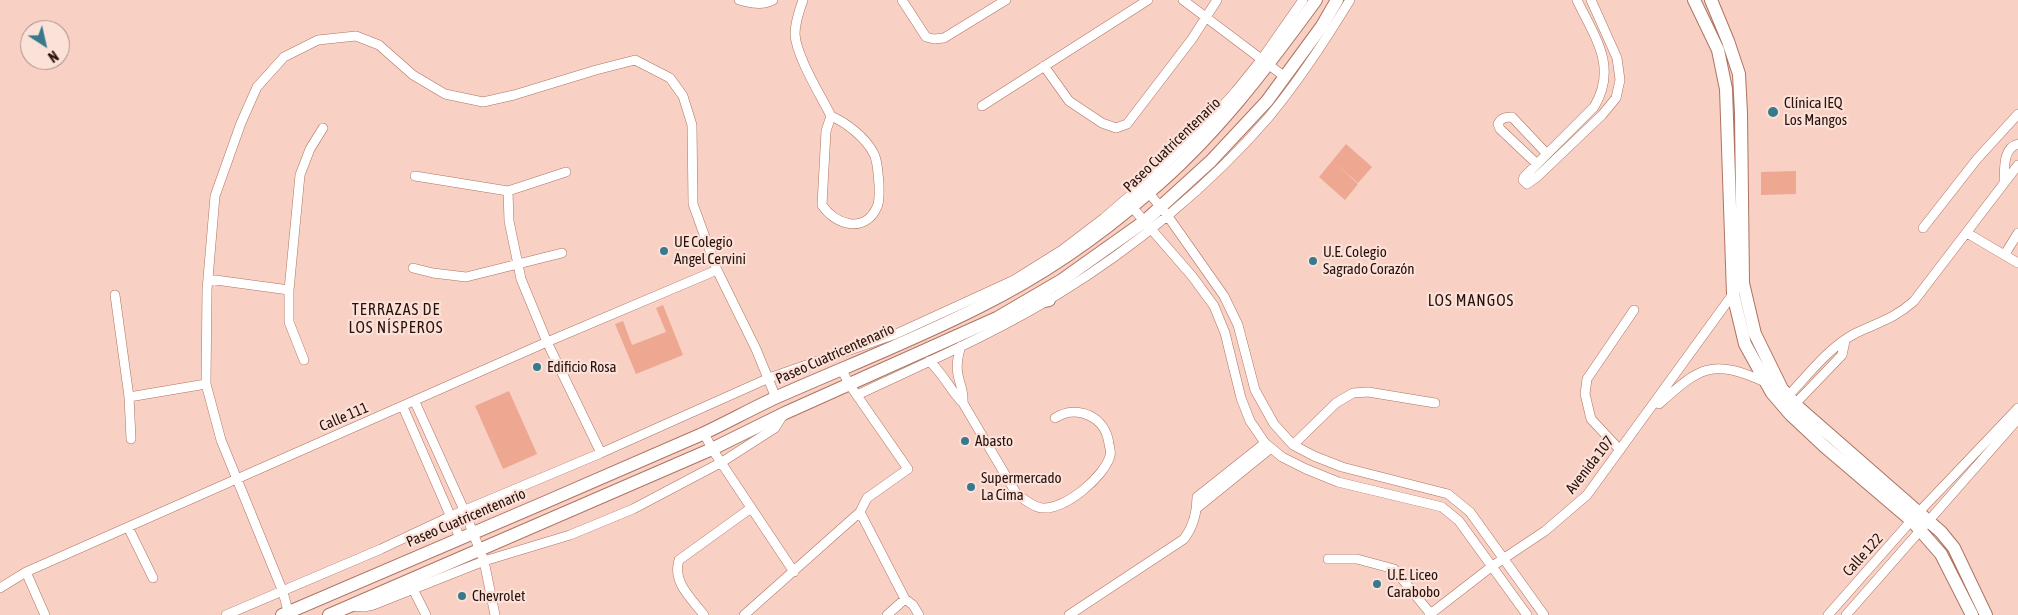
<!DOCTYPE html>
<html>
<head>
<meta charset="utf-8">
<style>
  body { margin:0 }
  #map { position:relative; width:2018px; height:615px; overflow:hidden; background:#f8d0c4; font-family:"Asap Condensed",sans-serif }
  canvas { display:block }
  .north { position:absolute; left:20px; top:20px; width:50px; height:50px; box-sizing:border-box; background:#fce1d9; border:1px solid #a78e86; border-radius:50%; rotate:145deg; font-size:14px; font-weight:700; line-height:20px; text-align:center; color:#27110a }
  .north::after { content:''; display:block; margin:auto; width:18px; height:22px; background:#377a8b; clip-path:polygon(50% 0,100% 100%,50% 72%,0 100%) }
</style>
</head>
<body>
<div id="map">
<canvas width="2018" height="615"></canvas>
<div class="north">N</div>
</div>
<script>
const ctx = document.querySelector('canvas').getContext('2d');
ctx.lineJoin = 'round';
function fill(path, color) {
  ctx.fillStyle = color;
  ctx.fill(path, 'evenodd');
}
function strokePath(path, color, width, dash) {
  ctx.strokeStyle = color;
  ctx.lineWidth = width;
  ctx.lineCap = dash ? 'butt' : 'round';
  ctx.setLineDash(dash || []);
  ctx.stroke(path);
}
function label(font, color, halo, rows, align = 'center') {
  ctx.font = font + ' "Asap Condensed",sans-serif';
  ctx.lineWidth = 4.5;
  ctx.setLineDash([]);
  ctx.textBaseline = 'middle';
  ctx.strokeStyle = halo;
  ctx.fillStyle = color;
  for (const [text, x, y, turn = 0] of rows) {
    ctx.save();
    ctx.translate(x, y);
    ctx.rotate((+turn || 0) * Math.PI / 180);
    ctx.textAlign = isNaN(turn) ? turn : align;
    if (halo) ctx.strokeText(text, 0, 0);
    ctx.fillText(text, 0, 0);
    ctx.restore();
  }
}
fill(new Path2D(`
  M1346 144 1372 167 1358 183 1334 162 1358 184 1345 200 1319 177Z
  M1796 171V194L1761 195V172Z
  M663 305 683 355 636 374 615 324 623 321 632 345 666 332 656 308Z
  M509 391 537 454 503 469 475 406Z`), '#eea791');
const street = new Path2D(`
  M739 0C750 3 762 6 773 0
  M803 0C799 11 795 23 795 34 796 56 821 96 831 116
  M902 0 926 37 934 39 944 38 1006 0
  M1183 0 1285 77
  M1577 0C1595 38 1618 67 1594 107L1524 177 1523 180 1527 184 1537 177 1602 115 1616 98 1620 80 1617 58 1591 0
  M1044 66 1069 101 1102 123 1116 128 1127 124 1192 39 1217 0
  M982 106 1148 0
  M831 116C847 123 866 138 874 154 878 162 878 175 879 184 879 191 880 201 877 207 865 234 835 225 822 205L826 131Z
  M1537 164 1500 129 1498 124C1501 118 1505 117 1512 117L1547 154
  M415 176 508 191 566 172
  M2004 183C2005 170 2002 148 2018 144
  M508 191 509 221 521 279 547 342 601 453
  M1149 193 1167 215 1224 296 1238 325 1255 390 1274 424 1293 445 1314 456 1342 467 1448 494 1470 512 1544 615
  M1132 207 1192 276 1214 306 1225 333 1241 398 1250 421 1265 443 1282 457 1306 469 1338 482 1442 507 1459 521 1527 615
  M1923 228 1977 159 2018 114
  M1967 233 2018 263
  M2005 254 2018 233
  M413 268 433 273 466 277 562 253
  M208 279 289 290 300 175 310 149 323 128
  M289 290V322L304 360
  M115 295 129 397 131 439
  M961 346C958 355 956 365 958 375 960 385 964 392 963 403
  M929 361C943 373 950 390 963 403L1016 493C1023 499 1033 507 1042 508 1065 510 1104 477 1110 456 1111 453 1110 448 1109 444 1106 417 1078 404 1055 418
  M842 370 849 384 908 469 867 498 860 512
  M857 395C925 363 996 333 1060 293 1135 247 1210 185 1268 118 1299 81 1325 41 1350 0
  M1788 396C1809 374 1829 347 1856 333 1879 322 1894 319 1914 301L2018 165
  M129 397 206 384
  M415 402 464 510 484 561 495 615
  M1659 404C1700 367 1712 358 1765 382
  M1795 404 1842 355 1845 341
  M403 407 460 538
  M704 433 712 449 794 572
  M1293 445 1336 403 1353 393 1368 392 1435 403
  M1620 450 1591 419 1585 394 1587 379 1634 310
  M1197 508 1271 448
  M128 527 153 578
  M1328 559H1357L1394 569 1430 613
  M26 572 45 615
  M410 583 426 615
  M0 588 26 572 547 342 717 270
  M350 606 364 607 373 605 484 561 570 535 633 509 722 462 775 428 783 415
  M226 615 381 549 451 516 601 453 769 378 896 334 1014 280 1062 250 1104 218 1154 175 1200 131 1236 91 1261 60 1303 0
  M289 615 283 592 221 440 206 384 207 290 215 196 241 123 257 87 284 57 318 40 356 36 379 45 413 75 445 94 483 102 514 95 596 70 635 60 670 78 683 96 692 125 693 204 717 270 756 349 776 398
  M704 615C691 598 672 582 679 560L751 508
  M744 615 860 512 905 599 913 605 919 615
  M887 615 905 599
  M1069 615 1184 539C1193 527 1197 512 1197 497L1265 443
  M1429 615 1491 567 1545 531 1587 495 1733 294
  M1828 615 1918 513 2018 408
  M1846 615 2018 419`);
const secondary = new Path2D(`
  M1694 0 1718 50 1726 89 1733 294 1745 344 1772 393 1791 415 1824 446 1912 521 1941 554 1972 615
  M1711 0 1728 41 1739 74 1741 113 1743 283 1755 334 1782 389 1798 407 1941 532 1954 548 1986 615
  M1027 304 1049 300
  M282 615C422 555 561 496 700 435 726 423 751 409 777 397 845 367 914 340 979 307 1039 277 1097 238 1147 194 1214 138 1265 70 1316 0
  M329 615 712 449 785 413 997 318 1062 280 1145 221 1211 161 1267 101 1322 26 1337 0`);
strokePath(street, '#af7361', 10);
strokePath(secondary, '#af7361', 14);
strokePath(street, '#fff', 9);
strokePath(secondary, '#fff', 12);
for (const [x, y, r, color] of [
  [1773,112,6,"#377a8b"],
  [664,251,5,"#377a8b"],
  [1313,261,5,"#377a8b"],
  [537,367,5,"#377a8b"],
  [965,441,5,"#377a8b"],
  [971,487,5,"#377a8b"],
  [1377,584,5,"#377a8b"],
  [462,596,5,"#377a8b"]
]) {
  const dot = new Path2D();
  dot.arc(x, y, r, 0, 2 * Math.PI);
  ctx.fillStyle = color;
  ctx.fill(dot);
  strokePath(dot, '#fce1d9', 2);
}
label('15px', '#27110a', '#fce1d9', [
  ["Clínica IEQ",1784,103],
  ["Los Mangos",1784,120],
  ["UE Colegio",674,242],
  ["Angel Cervini",674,259],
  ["U.E. Colegio",1323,252],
  ["Sagrado Corazón",1323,269],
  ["Edificio Rosa",547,367],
  ["Abasto",975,441],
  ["Supermercado",981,478],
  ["La Cima",981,495],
  ["U.E. Liceo",1387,575],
  ["Carabobo",1387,592],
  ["Chevrolet",472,596]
], 'left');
label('15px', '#27110a', '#fce1d9', [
  ["Paseo Cuatricentenario",1172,145,-44],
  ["Paseo Cuatricentenario",835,354,-24],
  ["Calle 111",344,417,-23],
  ["Avenida 107",1590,465,-52],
  ["Paseo Cuatricentenario",466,518,-23],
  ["Calle 122",1863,555,-48]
]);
ctx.letterSpacing = '1px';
label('16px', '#27110a', '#fce1d9', [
  ["LOS MANGOS",1471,301],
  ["TERRAZAS DE",396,310],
  ["LOS NÍSPEROS",396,328]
]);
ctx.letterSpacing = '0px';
</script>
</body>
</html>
